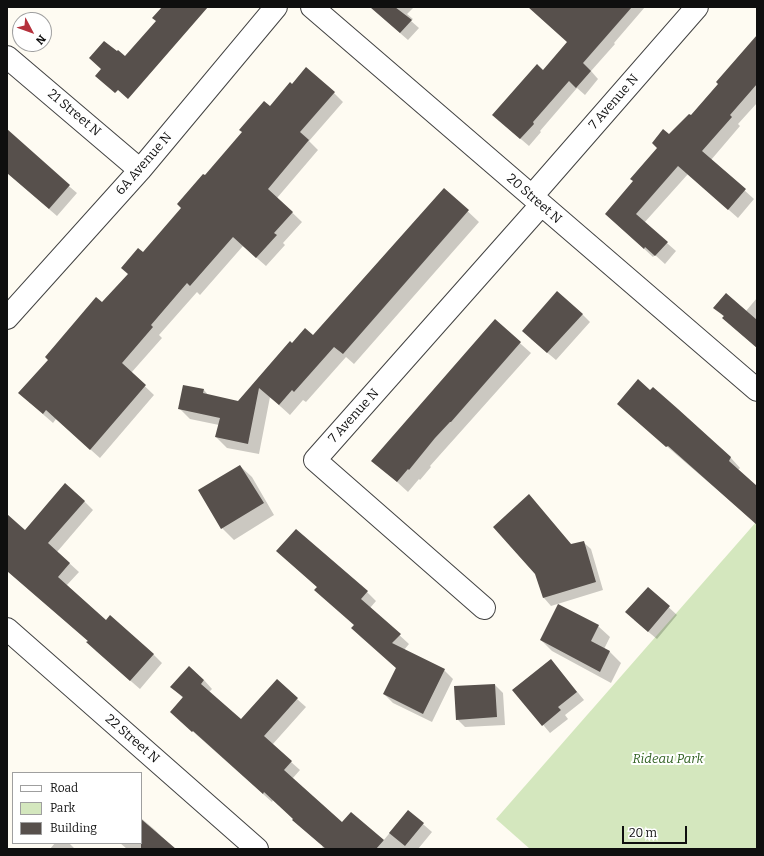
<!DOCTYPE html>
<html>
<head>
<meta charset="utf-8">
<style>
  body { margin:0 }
  #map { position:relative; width:764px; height:856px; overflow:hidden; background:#fefbf2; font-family:Bitter,serif }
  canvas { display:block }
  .frame { position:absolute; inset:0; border:8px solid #0f0f0f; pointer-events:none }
  .legend { position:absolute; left:12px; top:772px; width:130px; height:72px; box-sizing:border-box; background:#fff; border:1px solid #9f9f9f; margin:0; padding:5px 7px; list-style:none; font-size:12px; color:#0f0f0f }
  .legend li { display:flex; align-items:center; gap:8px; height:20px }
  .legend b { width:20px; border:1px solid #9f9f9f }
  .north { position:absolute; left:12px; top:12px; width:40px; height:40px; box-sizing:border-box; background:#fff; border:1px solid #9f9f9f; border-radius:50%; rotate:131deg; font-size:11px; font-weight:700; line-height:16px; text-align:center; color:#0f0f0f }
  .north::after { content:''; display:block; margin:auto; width:14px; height:18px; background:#b5313c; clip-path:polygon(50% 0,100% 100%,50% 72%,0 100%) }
  .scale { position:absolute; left:622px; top:826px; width:65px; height:18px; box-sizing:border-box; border:2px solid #0f0f0f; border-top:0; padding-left:5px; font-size:12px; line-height:14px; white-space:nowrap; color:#0f0f0f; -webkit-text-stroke:3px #fff; paint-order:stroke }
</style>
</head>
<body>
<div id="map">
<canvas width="764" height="856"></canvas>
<div class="frame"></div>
<ul class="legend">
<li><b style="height:5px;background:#fff"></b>Road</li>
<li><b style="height:11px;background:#d4e7be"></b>Park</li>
<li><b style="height:11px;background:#57504c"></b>Building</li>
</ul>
<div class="north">N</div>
<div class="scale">20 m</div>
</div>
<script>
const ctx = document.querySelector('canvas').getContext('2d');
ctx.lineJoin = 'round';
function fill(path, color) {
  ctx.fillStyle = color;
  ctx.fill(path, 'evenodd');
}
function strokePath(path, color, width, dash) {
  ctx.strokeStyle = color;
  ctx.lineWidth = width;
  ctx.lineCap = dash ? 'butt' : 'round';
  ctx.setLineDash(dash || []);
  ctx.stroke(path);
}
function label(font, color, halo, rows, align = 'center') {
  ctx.font = font + ' Bitter,serif';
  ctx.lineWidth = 4;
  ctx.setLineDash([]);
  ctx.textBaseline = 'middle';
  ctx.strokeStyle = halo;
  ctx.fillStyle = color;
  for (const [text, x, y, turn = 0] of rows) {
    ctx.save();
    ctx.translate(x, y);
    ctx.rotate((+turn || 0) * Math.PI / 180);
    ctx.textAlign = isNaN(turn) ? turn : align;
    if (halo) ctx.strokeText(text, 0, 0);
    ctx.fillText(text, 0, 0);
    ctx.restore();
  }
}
fill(new Path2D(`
  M757 521V849H530L496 819Z`), '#d4e7be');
fill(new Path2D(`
  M370 7H414L407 14 413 19 411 21 419 28 408 40Z
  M576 7H645L614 43 615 44 591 71 598 79 585 95 577 88 540 131 541 132 529 146 501 122 568 43Z
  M757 36V103L738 124 740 126 711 160 754 199 738 218 688 174 644 223 676 251 665 264 655 255 653 257 606 214 634 181 669 135 691 117 719 84Z
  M292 85 334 93 343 102 309 141 318 150 277 198 302 222 283 243 285 245 266 266 243 246 200 295 197 292 159 335 162 338 131 373 154 395 100 458 56 419 53 423 29 402 102 304 129 275 143 254 182 208 205 176Z
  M7 134 77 193 57 216 7 173Z
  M444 189 479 222 354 364 346 357 306 402 303 400 290 415 270 397 259 454 227 448 216 437 219 425 190 419 179 408 204 390 209 396 238 402 292 344 314 337Z
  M757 298V348L733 327 715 307 746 311Z
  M582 314 590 322 556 360 531 339Z
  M495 321 531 353 430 466 431 467 420 480 419 479 408 492 373 460Z
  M651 391 677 409 731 458 740 468 738 470 757 487V524L628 413Z
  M240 466 252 477 274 515 234 540 222 528Z
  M529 496 572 545 583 542 591 549 603 590 551 606 544 598 536 573Z
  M84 501 93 510 57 552 79 572 66 586 106 621 153 654 162 663 140 689 96 651 88 641 7 571V515L25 531Z
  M287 560 367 592 376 601 370 608 409 644 404 650 444 670 453 679 432 722 393 703 384 694 396 668 361 637 352 628 355 625 318 588Z
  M648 588 677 615 657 639 634 620Z
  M598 626 610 637 604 649 610 652 621 663 611 683 552 651 541 640Z
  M551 660 584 700 565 715 568 719 550 733 514 690Z
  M204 680 212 689 209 692 241 720 297 699 306 707 272 745 300 770 292 779 342 824 383 841 408 811 432 832 418 849H324L322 847 323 846 302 828 294 819 273 800 272 802 171 712 183 698 172 687Z
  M495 685 503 693 505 725 465 727 457 719Z
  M141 818 155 830 174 849H127L120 843H141Z
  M55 843H69L75 849H50Z`), '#0003');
fill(new Path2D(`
  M162 7H208L128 99 118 90 115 93 95 76 101 69 89 58 104 41 117 51 118 50 125 56 156 21 152 18Z
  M370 7H395L412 20 400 33Z
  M528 7H632L583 63 591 71 576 88 569 81 533 122 534 124 520 139 492 115 537 64 543 70 567 42Z
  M757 35V84L730 115 732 117 702 151 746 189 728 210 678 166 636 214 668 242 655 256 645 247 644 249 605 214 633 181 630 179 657 148 652 143 663 129 669 134 689 114 691 115 718 84 716 82Z
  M306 67 335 92 300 132 309 140 268 189 293 212 274 233 277 235 256 258 233 237 190 286 187 283 151 325 153 327 122 363 146 385 90 450 46 410 43 414 18 393 48 360 45 357 96 297 102 302 128 274 121 268 138 248 143 252 181 208 177 204 203 174 205 175 242 132 239 130 264 101 270 106 290 82 292 84Z
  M7 129 70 185 49 209 7 173Z
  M444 188 469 210 343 354 334 347 294 392 292 390 279 405 259 388 248 444 215 437 220 418 178 409 183 385 204 389 203 393 238 401 290 341 292 343 305 328 313 335Z
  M557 291 583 314 547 353 522 331Z
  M726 293 757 320V348L722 318 724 316 713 308Z
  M495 319 521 342 451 422H450L435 438 409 470 408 469 397 482 371 461Z
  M638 379 650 390 653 387 678 409 731 457 729 461 757 486V525L668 446 666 447 617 404Z
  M240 465 264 503 221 529 198 490Z
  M65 483 85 501 48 543 70 563 58 577 106 620 110 615 154 654 130 681 86 642 88 641 7 571V514L25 530Z
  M529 494 571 544 584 541 596 582 543 598 535 574 493 527Z
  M296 529 368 591 361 599 401 634 392 643 445 669 423 714 383 694 396 668 351 628 354 625 314 590 317 587 276 551Z
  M648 587 670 606 648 632 625 612Z
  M558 604 599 625 591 641 610 651 600 672 540 640Z
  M551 659 577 692 558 707 561 710 542 726 512 690Z
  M189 666 204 680 201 684 241 719 277 679 298 698 264 736 292 761 284 770 342 822 351 812 384 840 376 849H326L292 820 293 819 264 792 263 794 193 731 192 732 170 712 183 697 170 687Z
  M495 684 497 717 456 720 454 686Z
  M408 810 424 823 405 846 389 833Z
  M141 819 176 849H141Z`), '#57504c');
const minor = new Path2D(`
  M312 7 757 390
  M7 57 140 170
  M532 196 697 7
  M7 318 140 170 276 7
  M484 608 315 460 541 205
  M7 629 257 849`);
strokePath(minor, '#424242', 24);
strokePath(minor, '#fff', 22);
label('13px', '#0f0f0f', '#fff', [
  ["7 Avenue N",614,102,-49],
  ["21 Street N",74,113,40],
  ["6A Avenue N",144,164,-49],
  ["20 Street N",534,199,41],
  ["7 Avenue N",354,416,-48],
  ["22 Street N",132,739,41]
]);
label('italic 13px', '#336324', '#fff', [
  ["Rideau Park",668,759]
]);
</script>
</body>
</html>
